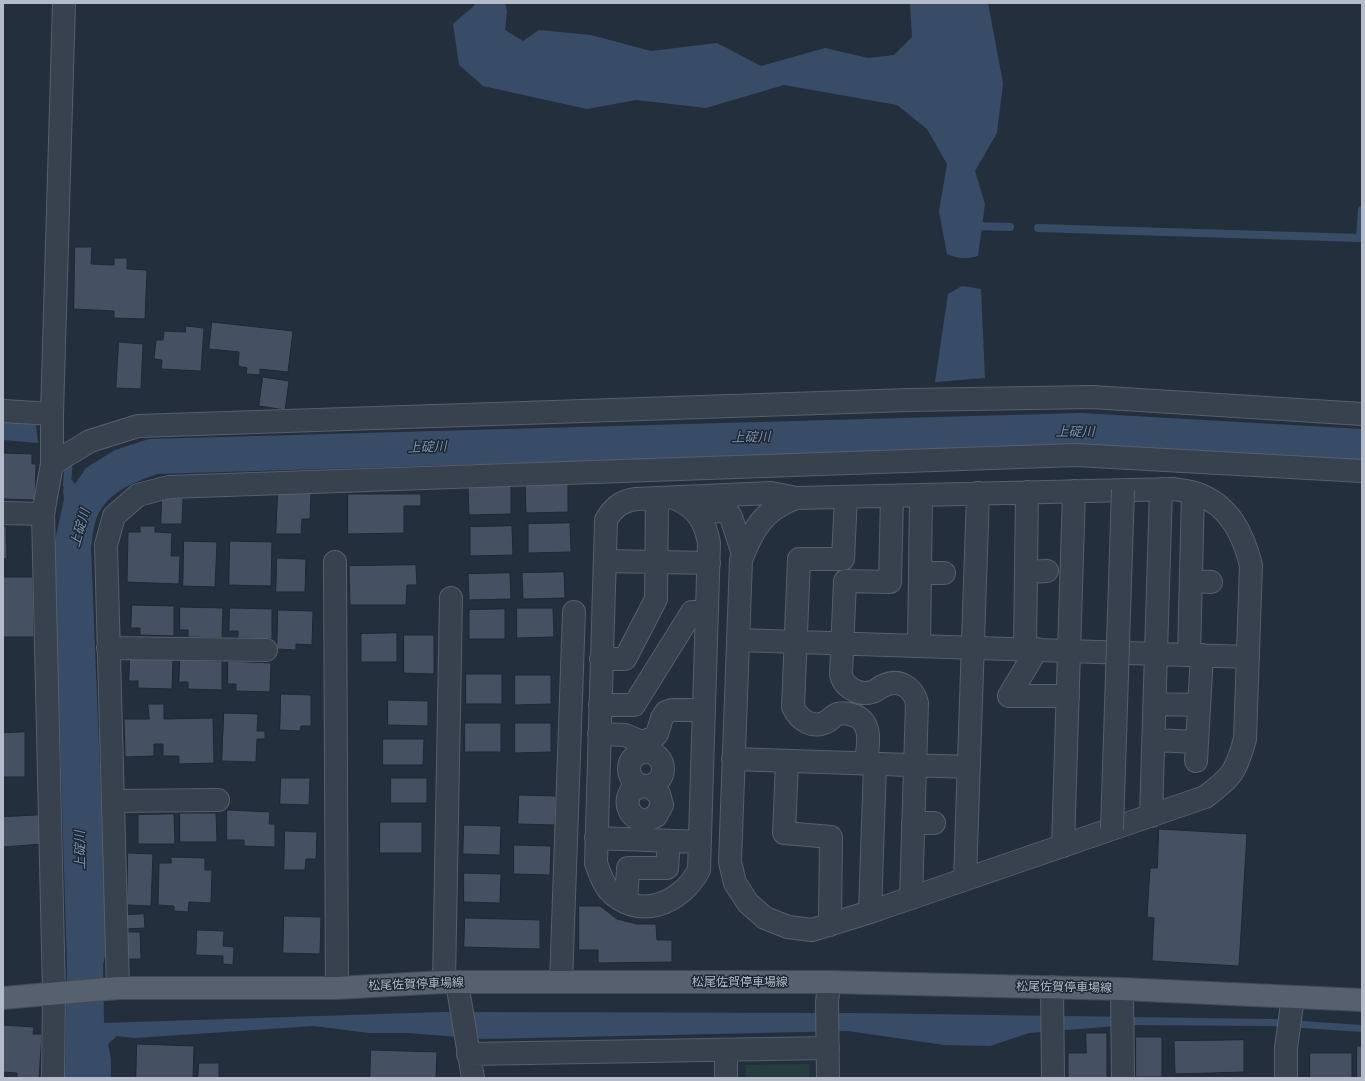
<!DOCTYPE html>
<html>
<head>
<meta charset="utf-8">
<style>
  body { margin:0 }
  #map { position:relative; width:1365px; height:1081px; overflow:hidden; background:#242f3e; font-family:Barlow,sans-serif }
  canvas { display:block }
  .frame { position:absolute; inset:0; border:4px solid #b4bcc9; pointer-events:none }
</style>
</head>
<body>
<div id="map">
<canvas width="1365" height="1081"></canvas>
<div class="frame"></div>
</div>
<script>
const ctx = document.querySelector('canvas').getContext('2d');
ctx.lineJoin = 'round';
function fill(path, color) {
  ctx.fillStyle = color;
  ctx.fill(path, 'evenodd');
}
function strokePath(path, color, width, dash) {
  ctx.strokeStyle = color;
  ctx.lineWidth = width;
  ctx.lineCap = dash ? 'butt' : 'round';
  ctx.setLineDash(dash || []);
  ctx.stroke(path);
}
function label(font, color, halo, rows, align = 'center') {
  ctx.font = font + ' Barlow,"Noto Sans JP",sans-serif';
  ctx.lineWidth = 3;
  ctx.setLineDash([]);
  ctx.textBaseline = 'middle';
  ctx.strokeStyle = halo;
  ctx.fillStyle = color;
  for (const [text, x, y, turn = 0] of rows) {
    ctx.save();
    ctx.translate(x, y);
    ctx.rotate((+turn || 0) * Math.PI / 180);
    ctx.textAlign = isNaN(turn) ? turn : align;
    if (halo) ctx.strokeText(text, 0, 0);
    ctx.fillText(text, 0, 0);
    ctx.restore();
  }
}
fill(new Path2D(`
  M809 1064V1078H746L745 1065Z`), '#263c3f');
fill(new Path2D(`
  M477 3H505L507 11 505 30 523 41 539 30 591 35 651 51 717 43 761 66 825 48 868 58 894 55 912 37 910 3H988L1003 83 997 133 975 171 985 204 978 256C967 259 958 259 947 254L939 211 947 164 927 129 897 105 784 85 706 108 636 100 587 109 483 86 459 65 453 24Z
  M962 286 981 289 985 378 935 382 948 294Z
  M1081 413 1362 429V461L1079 446 157 474C132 483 105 493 96 520 93 529 92 539 91 548L107 948 103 965 104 1023 443 1012 851 1013 1272 1019 1362 1025V1032L1273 1026 1129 1025 1029 1033 990 1046 944 1045 848 1031 484 1039 408 1033H369L314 1026 135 1038 117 1036 108 1044 111 1059V1078H65L67 966 54 546 64 499 63 489 72 480 75 484 86 468 115 450 149 439Z
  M3 420 36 425 38 443 3 440Z`), '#394c67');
strokePath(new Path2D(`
  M971 226 1010 227
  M1038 228 1360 238 1362 210
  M69 458 67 485 71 493`), '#394c67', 8);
const building = new Path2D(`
  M75 247H92L91 264 114 265V258H127V269L147 270 145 319 114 318V311L74 309Z
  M212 322 293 331 288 372 260 369V375L246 374 247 368 238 366 239 352 209 349Z
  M186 326 204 328 201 371 161 369 162 360 154 359 156 340H163L164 331 185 332Z
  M119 342 143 344 141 389 116 388Z
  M263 377 289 381 285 410 259 406Z
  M3 453 32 454V464H36L35 500 3 499Z
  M568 482V512L526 513 525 483Z
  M511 485V514L469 515 468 486Z
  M278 491 311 492 310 519H302L301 534H276Z
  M348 494H421V506H404V533L348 534Z
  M162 498H183L182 524H161Z
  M570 523 571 552 528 553V524Z
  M3 526H6L7 558 3 559Z
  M140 526H155V532L172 533 171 556H180L179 584 127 582 128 532H140Z
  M512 526 513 555 470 556V527Z
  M184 541 217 542 215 587 183 586Z
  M230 541 272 542 271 586 229 585Z
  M277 558 306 559 305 592H276Z
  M416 565 417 585H407L406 605H350L349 566Z
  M564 572 565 598 523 599 522 573Z
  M510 573 511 599 469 600 468 574Z
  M3 577H33L34 637H3Z
  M132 605 174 606V636L140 635V628H131Z
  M180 607 223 608 222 638 188 637V630H180Z
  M230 608 272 609V639L238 638V631H229Z
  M517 608H553L554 637 517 638Z
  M505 609V639H469V610Z
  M278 610 313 611 312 645 296 644V650L277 649Z
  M397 633V662H361V634Z
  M404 635H434V674L404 673Z
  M130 658 173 659 172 689 138 688V681H129Z
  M180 660 222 661V690L188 689V682H179Z
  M228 661 271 663 270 692 236 691V684H228Z
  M466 674H502V704H466Z
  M515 675H551V704L515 705Z
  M281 694 311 695V726H301L300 731 280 730Z
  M388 700 428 701V726L388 725Z
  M148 704H164V719L213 718 214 763 179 764V756H163V744H154V756L125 757 124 719H149Z
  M224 713 258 714 257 731H265V739H257L256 762 222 761Z
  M465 723H501V752H465Z
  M515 723H551V752L515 753Z
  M25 732V777H3V733Z
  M383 739H424L423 765H383Z
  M281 778H310L309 805 280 804Z
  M391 778H427V803H391Z
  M519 795 556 796 555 825 518 824Z
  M227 810 270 812 269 824H275V847L244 846V840H227Z
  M180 813H216L217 842H180Z
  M174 814 175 844H138V815Z
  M41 815 43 844 3 847V817Z
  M380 822H422V853H380Z
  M464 825 501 826 500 855 463 854Z
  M1159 829 1247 834 1239 966 1152 961 1154 918 1147 917 1150 868H1157Z
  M285 831 317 832 316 859H306L305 870H284Z
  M514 845 551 846 550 875 514 874Z
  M128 853 153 854 151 906 127 905Z
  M171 857 205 858V870H212L211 903 189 902 188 912 174 911V906L158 905 159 863H171Z
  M464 873 501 874 500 903 464 902Z
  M579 906H600L617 919 637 924H656L657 940H672V962L598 963V950H579Z
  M144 914 145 928 125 929V915Z
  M284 916 321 917 320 954 283 953Z
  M465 918 540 920V949L464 947Z
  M197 930 224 931 223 946 234 947 233 965 223 964V956L196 955Z
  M125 932H140L141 959H126Z
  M3 1025 34 1027 33 1034H42L39 1078H17V1073L3 1072Z
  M1086 1033H1107V1078H1068V1053H1086Z
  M1136 1037H1162V1077H1136Z
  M1244 1040V1072L1175 1074 1174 1041Z
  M137 1044 194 1046 193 1078H136Z
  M1357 1046H1362V1078H1357Z
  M371 1050 437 1052 436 1078H370Z
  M1310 1053H1352V1078H1310Z
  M199 1063H219V1078H198Z`);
fill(building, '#455162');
strokePath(building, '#1f2835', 1);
const minor = new Path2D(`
  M3 411 52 414
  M52 464 90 441 138 426 909 400 1092 397 1362 414
  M1173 489C1181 490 1190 491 1198 494 1230 506 1243 534 1251 565L1245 739C1236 772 1232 777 1205 797L870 912 812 930 788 927 765 918 748 903 735 883 730 862 741 560C753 529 763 510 796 498Z
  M892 496 890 582 845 581 841 674C843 687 859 696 872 692 877 691 879 687 883 686 899 678 913 687 917 703L911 898
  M846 497 843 559H799L793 707C799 720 813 730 828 721 831 719 834 715 838 714 844 712 850 714 856 716 874 725 867 748 866 764
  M674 498C696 507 705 520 709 543L699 870C681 904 637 922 608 889 602 882 599 871 596 863L606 520C613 508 621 501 636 499L771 493 796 498
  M696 512 727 511 731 517 743 554
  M3 513 43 514
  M605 561 709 563
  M335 562 337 988
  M1026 572 1047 571
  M920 573H944
  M1191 581 1211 582
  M738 640 1248 657
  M919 646 921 495
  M108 648 266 650
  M1025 649 1027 492
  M1037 649 1009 696H1068
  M1189 655 1193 493
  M601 659H625L656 599 657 498
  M1155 704 1199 705
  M600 705H634L692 612H707
  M599 734 625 735 642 742 653 738 657 734 662 718 666 712 672 710H704
  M1154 740 1197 742
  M629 769a17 17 0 1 1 34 0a17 17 0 1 1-34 0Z
  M733 759 969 767
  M1196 761 1202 655
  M787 762 784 833 831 837 830 925
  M642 786 631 791C623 805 630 819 646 821L656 816 662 805 659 794 650 787
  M113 801 218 800
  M1151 816 1161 489
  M913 823H934
  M596 838 700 842
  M1063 846 1074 491
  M965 879 978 493
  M626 902 628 868H667L669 841
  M870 912 875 765
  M444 982 451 598
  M561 982 574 612
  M457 983 473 1078
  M1052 987 1053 1078
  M118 988 106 545 114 516 138 495 169 487 1076 455 1362 471
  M1122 989 1123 1078
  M726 1050V1078
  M468 1054 828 1048
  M53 1078 54 994 43 514 52 464V414L64 3
  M828 1078 827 1002 829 982
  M1286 1078V1048L1293 997`);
const major = new Path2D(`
  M3 998 118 988H337L444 982H829L1122 989 1362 1000`);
strokePath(minor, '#565f6c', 24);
strokePath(major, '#414a57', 24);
strokePath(minor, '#38414e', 22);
strokePath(major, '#56606e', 22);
const minorBridge = new Path2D(`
  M1112 829 1123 490`);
strokePath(minorBridge, '#565f6c', 24, []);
strokePath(minorBridge, '#38414e', 22);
label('12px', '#b4bcc9', '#1d2633', [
  ["松尾佐賀停車場線",740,982],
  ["松尾佐賀停車場線",416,984,-2],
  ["松尾佐賀停車場線",1064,987,1]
]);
label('italic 13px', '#7c92b1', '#1d2633', [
  ["上碇川",1075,432],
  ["上碇川",751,437,-1],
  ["上碇川",427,447,-2],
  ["上碇川",80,528,-74],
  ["上碇川",80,850,-91]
]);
</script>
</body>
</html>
